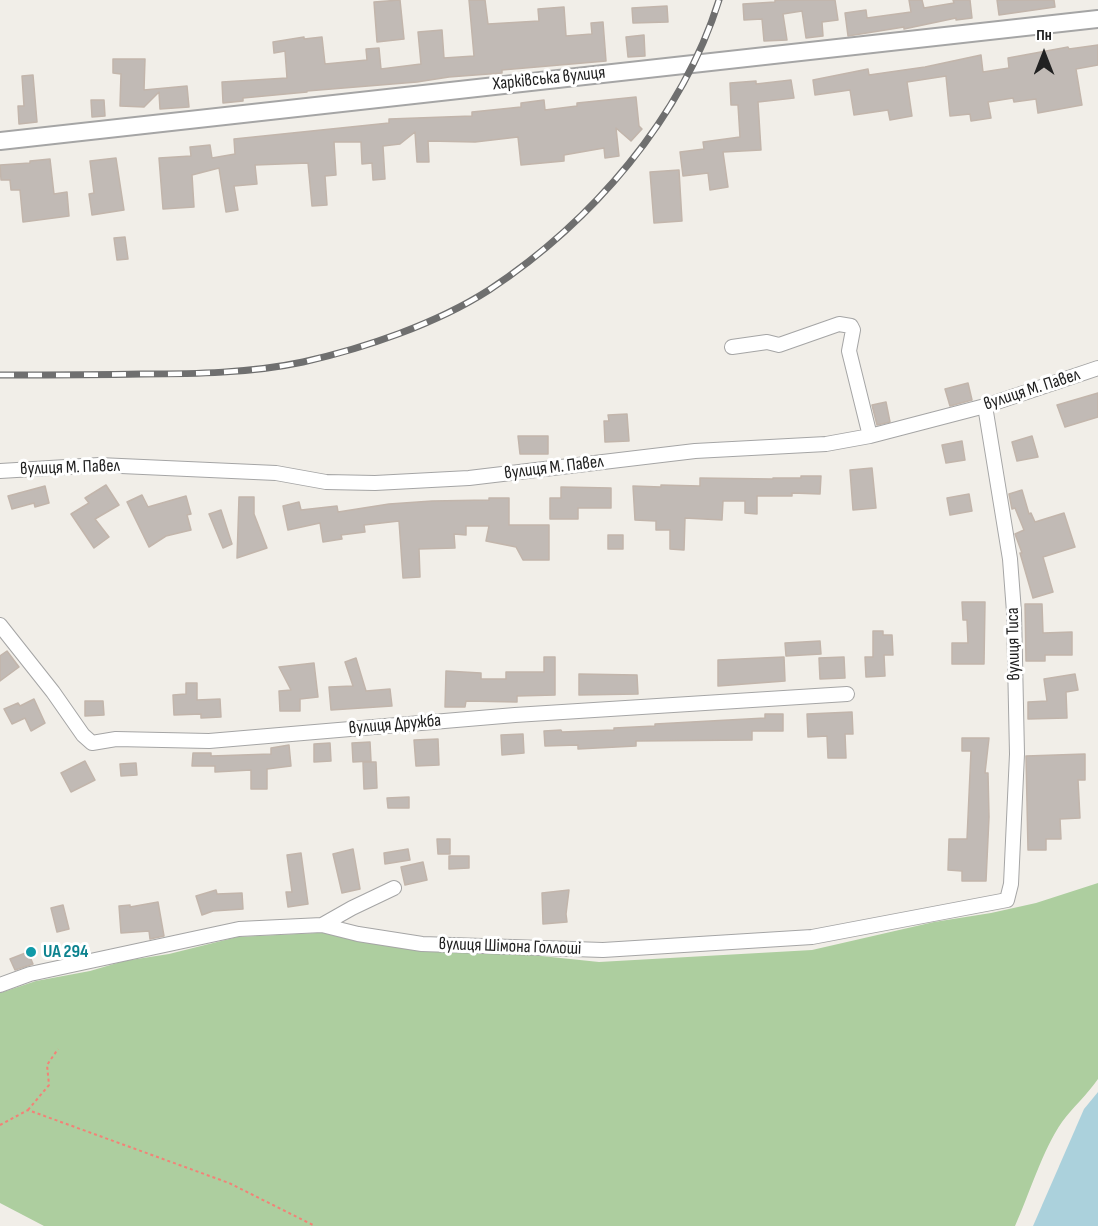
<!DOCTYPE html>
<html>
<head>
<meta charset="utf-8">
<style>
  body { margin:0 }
  #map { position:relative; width:1098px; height:1226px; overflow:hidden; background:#f1eee8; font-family:"Sofia Sans Condensed",sans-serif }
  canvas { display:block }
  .north { position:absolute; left:1014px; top:24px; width:60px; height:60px; -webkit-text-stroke:4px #fff; paint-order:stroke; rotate:0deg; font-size:16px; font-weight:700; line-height:24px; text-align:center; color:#212121 }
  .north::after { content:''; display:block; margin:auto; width:21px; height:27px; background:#212121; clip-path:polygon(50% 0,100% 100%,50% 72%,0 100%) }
</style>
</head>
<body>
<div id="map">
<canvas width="1098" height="1226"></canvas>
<div class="north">Пн</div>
</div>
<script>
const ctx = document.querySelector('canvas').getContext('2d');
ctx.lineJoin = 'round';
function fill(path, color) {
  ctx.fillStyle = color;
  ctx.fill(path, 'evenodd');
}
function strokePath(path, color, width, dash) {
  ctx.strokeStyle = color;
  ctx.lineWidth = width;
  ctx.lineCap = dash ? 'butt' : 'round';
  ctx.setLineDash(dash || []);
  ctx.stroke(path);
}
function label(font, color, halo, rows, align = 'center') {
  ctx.font = font + ' "Sofia Sans Condensed",sans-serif';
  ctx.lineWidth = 6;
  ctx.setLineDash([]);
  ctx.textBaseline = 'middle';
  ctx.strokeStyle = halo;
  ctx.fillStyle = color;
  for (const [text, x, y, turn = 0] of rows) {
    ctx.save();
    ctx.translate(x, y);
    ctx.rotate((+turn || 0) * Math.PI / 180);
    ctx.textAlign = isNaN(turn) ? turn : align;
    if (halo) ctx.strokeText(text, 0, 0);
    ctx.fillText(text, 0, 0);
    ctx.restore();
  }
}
fill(new Path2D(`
  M1098 883V1079C1087 1095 1073 1107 1062 1122 1043 1149 1029 1195 1015 1226H44L0 1203V993L36 981 90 971 124 961 169 954 237 937 336 932 405 948 459 952H503L599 962 812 950 934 922 991 913 1036 903Z`), '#adce9f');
fill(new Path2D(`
  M1098 1092V1226H1033L1084 1109Z`), '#abd1dc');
const building = new Path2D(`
  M400 0 404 39 377 42 374 2Z
  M469 0H485L488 24 539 21 538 9 564 7 566 36 592 34 591 23 603 22 606 61 502 70V73L449 77 417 82 307 91V92L243 98V101L223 103 222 82 287 78 285 51 274 53 273 42 304 37V39L322 37 325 64 367 60 366 49 379 48 381 69 421 64 418 32 442 30 444 58 474 56Z
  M775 0H835L838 20 822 22 823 36 806 38 802 11 783 14 787 40 764 41 762 19 744 20 743 4 775 2Z
  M909 0H922L924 8 954 3 953 0H970L972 18 956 20V18L904 29V27L848 36 845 13 866 10 867 18 911 12Z
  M997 0H1054L1055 7 999 15Z
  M667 6 668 22 633 23 632 8Z
  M644 35 645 56 628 57 626 37Z
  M1098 45V65L1076 69 1082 105 1038 113 1036 99 1014 102 1013 98 988 102 991 118 971 121 970 114 950 116 946 76 907 82 912 116 890 120 888 110 854 115 850 90 815 95 813 80 868 69 869 75 925 67 981 55 983 72 1009 68 1008 58 1068 47 1069 49Z
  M113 59H145L144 90 187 86 189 107 160 109 159 92 144 107 120 106 121 74 113 73Z
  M33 75 37 122 19 124 18 106H24L22 76Z
  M791 80 794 98 758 102 761 150 723 152 728 187 710 190 708 173 683 176 680 152 704 149 703 142 740 137 738 105H731L730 83 756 81V84Z
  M636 97 639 126 642 129 631 141 616 128 619 156 605 158 604 148 564 155V161L521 165 518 137 475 142 428 141 429 162H417L415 132 400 144 383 146 385 179 373 180 372 163 362 164 361 142H334L336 175 325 176 327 205 312 206 308 163 255 165 257 184 234 186 238 210 226 212 219 168 192 175 194 207 163 209 159 158 191 156 190 147 210 145 212 158 235 154 234 139 389 123V119L472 116V112L521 107V103L544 100 545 110 577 106V103Z
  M91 100H104L105 116 92 117Z
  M116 158 124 210 92 215 89 194 94 193 90 161Z
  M50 159 54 194 67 192 69 216 23 222 20 190H11L10 180H1L0 165 30 163V161Z
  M679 170 682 221 654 223 650 172Z
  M125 237 128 259 117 260 114 238Z
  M968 383 972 400 950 406 945 389Z
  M1098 393V417L1065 427 1057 405Z
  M886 402 890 422 877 425 872 405Z
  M627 414 629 441 605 442 604 421H609L608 415Z
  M518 436H548V454H520Z
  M1032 436 1038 457 1017 461 1012 442Z
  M962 441 965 460 946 463 942 445Z
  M872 468 876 508 853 510 850 470Z
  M801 476H821L820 494 792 493V496H757V514L745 513V501H723L722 520 685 518 684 550 670 549V530H656V521L635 520 633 486 661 487V485L700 486V478L773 479V478H801Z
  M106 485 119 505 95 519 109 537 94 548 71 514 89 503 85 498Z
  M45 486 49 503 35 507 34 503 12 509 8 496Z
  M561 487 611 488V508H578V519H550V498H561Z
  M1022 490 1029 514 1031 513 1035 522 1064 513 1075 547 1043 557 1053 592 1033 598 1020 553H1022L1015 534 1024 530 1015 508 1012 509 1009 494Z
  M969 494 972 511 950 515 947 498Z
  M142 495 148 507 186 496 191 514 187 515 191 530 166 536 149 547 127 502Z
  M239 497H254V514L267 548 237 558Z
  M489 498H509V525H549V560H523L516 547 486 541 489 526H466V535L454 534 455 548 419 549 420 577 403 578 399 521 364 525 365 532 341 535 342 539 323 542 320 523 288 530 283 506 299 502 301 510 337 506 338 512 389 504 432 501 489 500Z
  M221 510 232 544 223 548 209 514Z
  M608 535H623V549H608Z
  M962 602H985L984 664H952V643H968L967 620H963Z
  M1025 604H1042L1043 633 1072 632V655H1045V661H1026Z
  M873 631H883V635H892L893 655H884L885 676 866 677 865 657H873Z
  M820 641 821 654 786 656 785 643Z
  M7 651 19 667 0 681V656Z
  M544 657H555V695L517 696V702L466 701 465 707H445L446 671 481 673V679H506V672H544Z
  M784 657 785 681 718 686V660Z
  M844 657 845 678 820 679 819 658Z
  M356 658 366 691 390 689 392 706 331 710 329 687 353 686 345 662Z
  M314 663 318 697 300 699V711H280L279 691 291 690 279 667Z
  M579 674 637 675 638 694 579 695Z
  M1075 674 1078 690 1066 692 1067 718 1028 719V702L1047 701 1044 679Z
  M186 683H197V700L220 699 221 717 201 718V714L174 715 173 695 186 694Z
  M34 699 45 723 31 731 25 718 12 724 4 709 18 703 20 706Z
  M85 701H103L104 715 85 716Z
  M852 712 853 734H845L846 758H828L827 736 808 737 807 714Z
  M765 714H783V731H752V740L636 741V746L578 749V745L545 746 544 731 561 730 562 732 614 730V728L655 726V724L765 718Z
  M523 734 524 753 502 755 501 735Z
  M962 738H989L985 773H988L989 817 986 881H962V871L948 870 949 839H967L971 751H962Z
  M438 739 439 765 416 766 414 740Z
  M370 742 371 761 353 762 352 743Z
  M330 743 331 761 314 762V744Z
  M289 745 291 766 267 769V789H251V770L215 772V766H192L193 753H211V756L271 754V748Z
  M1085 754V780H1078L1080 818 1060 819 1061 839H1046V850H1028L1026 756Z
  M85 761 95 780 71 792 61 773Z
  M363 762H376L377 788 364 789Z
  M136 763 137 775 121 776 120 764Z
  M409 797V808H388L387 798Z
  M437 839H450V854H438Z
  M353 849 360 889 342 893 333 854Z
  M408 849 410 860 385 864 384 853Z
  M301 853 308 904 288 907 286 892H292L287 855Z
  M449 856H469V868L449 869Z
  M423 862 427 880 405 885 401 867Z
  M216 890 217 894 242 893 243 909 213 911 202 915 196 896Z
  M569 890 566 914 567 922 543 924 542 893Z
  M158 902 164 936 150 939 149 931 121 933 119 906 130 905V907Z
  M63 905 69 929 57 932 51 908Z
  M28 952 33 964 15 970 10 959Z`);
fill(building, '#c1bab5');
strokePath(building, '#c2b5ab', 1.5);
const minor = new Path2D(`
  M732 347 767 342 779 345 839 324 851 326 853 330 849 351 870 436
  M0 471 99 465 276 473 326 482 375 483 469 478 695 451 826 444 870 436 985 406 1098 368
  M0 625 53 692 83 735 92 743 116 739 209 741 515 715 847 694
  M322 925 352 908 394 888
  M0 985 30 974 239 929 322 925 358 934 422 944 603 950 812 937 1007 900 1011 884 1017 754 1014 612 1010 559 985 406`);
const tertiary = new Path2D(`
  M0 141 1098 19`);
strokePath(minor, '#a5a5a5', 16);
strokePath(tertiary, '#a5a5a5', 20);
strokePath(new Path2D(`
  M28 1110 49 1085 47 1065 58 1049
  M0 1125 28 1110 229 1183 315 1226`), '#f38277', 2, [3, 3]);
strokePath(minor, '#fff', 14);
strokePath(tertiary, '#fff', 16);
const rail = new Path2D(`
  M0 375C47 375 94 375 141 374 195 374 251 373 303 362 365 348 436 324 489 290 592 222 682 118 719 0`);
strokePath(rail, '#6f6f6f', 7);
strokePath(rail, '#fff', 4.5, [14]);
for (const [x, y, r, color] of [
  [31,952,6,"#0f9aa8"]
]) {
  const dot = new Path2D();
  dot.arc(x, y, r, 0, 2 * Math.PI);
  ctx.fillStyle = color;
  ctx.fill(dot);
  strokePath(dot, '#fff', 2);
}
label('18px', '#212121', '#fff', [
  ["Харківська вулиця",549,79,-6],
  ["вулиця М. Павел",1032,390,-18],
  ["вулиця М. Павел",70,468,-2],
  ["вулиця М. Павел",554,468,-7],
  ["вулиця Тиса",1014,644,-91],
  ["вулиця Дружба",395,725,-5],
  ["вулиця Шімона Голлоші",510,947,2]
]);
label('bold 18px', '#0d838f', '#fff', [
  ["UA 294",43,952]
], 'left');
</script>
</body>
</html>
